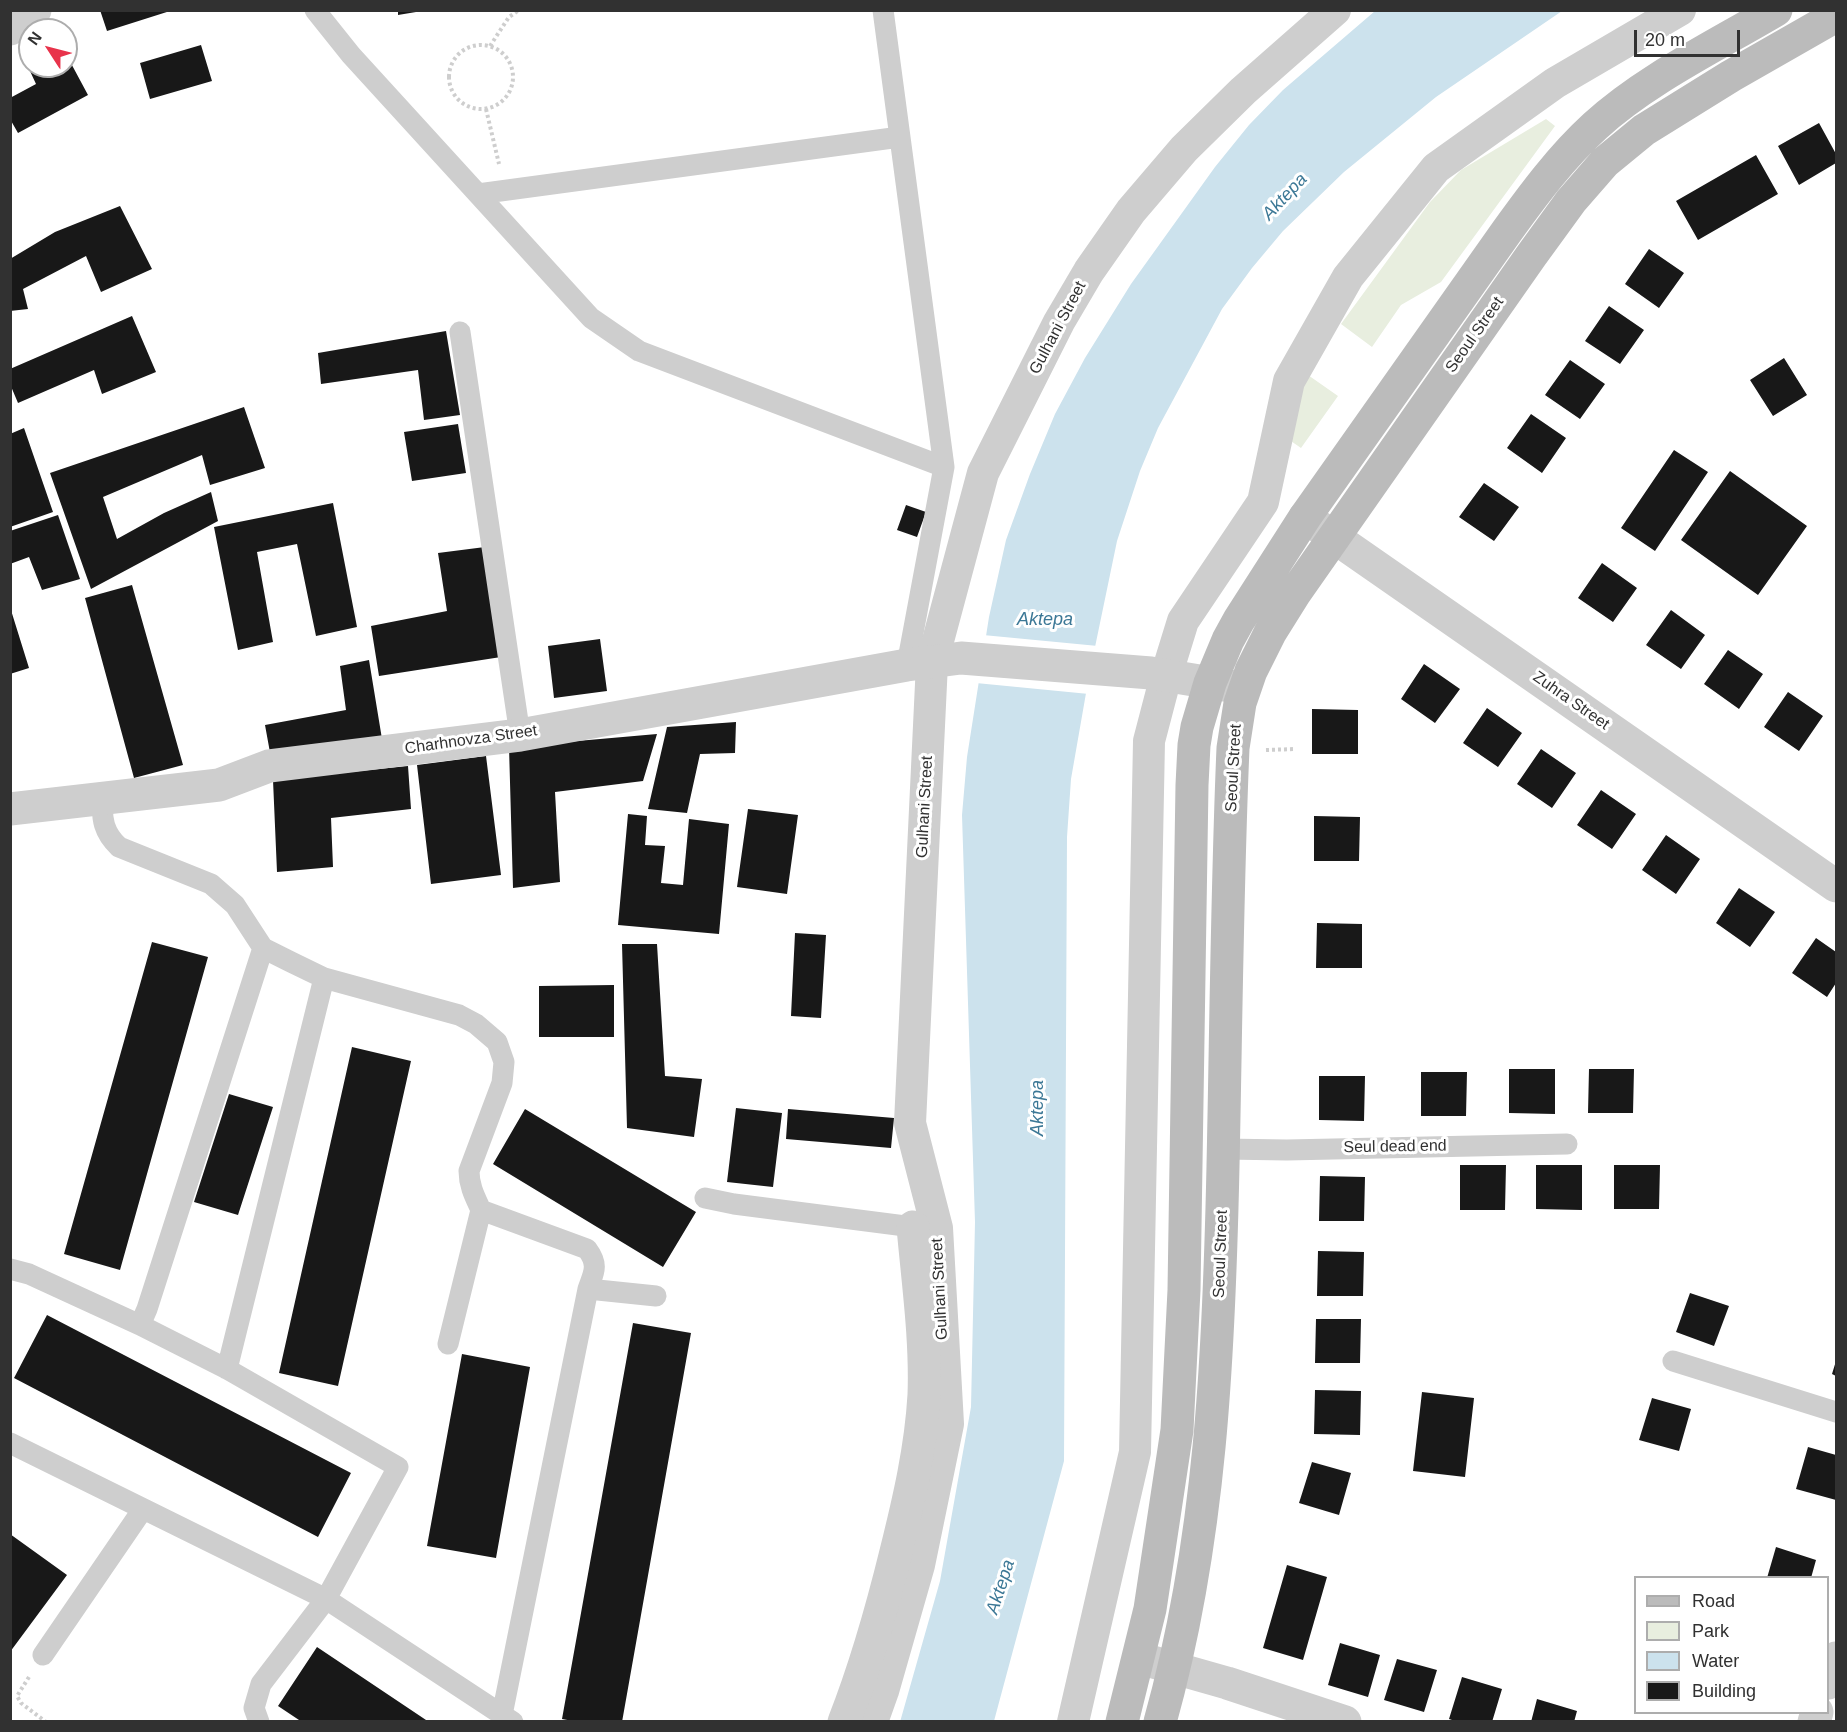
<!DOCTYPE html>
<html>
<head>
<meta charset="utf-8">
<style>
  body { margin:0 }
  #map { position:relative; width:1847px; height:1732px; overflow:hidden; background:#fff; font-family:Helvetica,sans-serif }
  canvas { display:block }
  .frame { position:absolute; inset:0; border:12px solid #313131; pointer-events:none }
  .legend { position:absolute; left:1634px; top:1576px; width:195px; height:138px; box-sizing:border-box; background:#fff; border:2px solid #adadad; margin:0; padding:8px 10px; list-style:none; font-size:18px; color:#313131 }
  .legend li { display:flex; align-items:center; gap:12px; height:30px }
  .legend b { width:30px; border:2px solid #adadad }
  .north { position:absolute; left:18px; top:18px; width:60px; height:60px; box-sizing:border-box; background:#fff; border:2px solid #adadad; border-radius:50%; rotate:306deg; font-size:16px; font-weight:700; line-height:24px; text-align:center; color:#313131 }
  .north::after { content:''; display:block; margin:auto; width:21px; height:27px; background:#e8334b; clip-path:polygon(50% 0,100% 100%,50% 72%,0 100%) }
  .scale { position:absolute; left:1634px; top:30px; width:106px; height:27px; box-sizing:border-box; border:3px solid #313131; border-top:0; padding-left:8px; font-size:18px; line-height:21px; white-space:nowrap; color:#313131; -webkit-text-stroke:4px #fff; paint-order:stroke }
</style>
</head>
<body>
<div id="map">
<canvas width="1847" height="1732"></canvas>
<div class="frame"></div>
<ul class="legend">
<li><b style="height:8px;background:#bbb"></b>Road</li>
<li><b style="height:16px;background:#e8eedf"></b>Park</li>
<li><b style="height:16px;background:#cce2ed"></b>Water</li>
<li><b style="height:16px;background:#181818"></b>Building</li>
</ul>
<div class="north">N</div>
<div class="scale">20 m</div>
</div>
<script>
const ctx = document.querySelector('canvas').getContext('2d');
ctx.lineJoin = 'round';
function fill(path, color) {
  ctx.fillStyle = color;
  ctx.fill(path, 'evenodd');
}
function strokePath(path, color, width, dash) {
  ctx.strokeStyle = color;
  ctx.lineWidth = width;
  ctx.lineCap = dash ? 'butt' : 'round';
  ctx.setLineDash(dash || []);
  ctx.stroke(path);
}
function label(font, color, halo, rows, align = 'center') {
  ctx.font = font + ' Helvetica,sans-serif';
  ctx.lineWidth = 6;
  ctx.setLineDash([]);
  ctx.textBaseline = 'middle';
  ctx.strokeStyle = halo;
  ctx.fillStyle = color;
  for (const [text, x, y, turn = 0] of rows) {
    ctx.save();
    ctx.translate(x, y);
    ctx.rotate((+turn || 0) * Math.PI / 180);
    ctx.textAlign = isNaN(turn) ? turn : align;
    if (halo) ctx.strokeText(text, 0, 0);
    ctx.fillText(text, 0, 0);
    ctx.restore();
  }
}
fill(new Path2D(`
  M1546 119 1555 126 1441 282 1401 305 1372 347 1341 324 1430 202 1461 170Z
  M1308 375 1338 396 1301 448 1288 439 1305 381Z`), '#e8eedf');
fill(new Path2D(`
  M1375 11H1562L1436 97 1344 172 1283 231 1252 268 1222 309 1158 428 1140 471 1117 541 1089 676 1071 779 1067 837 1064 1461 994 1721 900 1722 940 1581 971 1407 975 1222 962 815 967 757 989 617 1006 540 1030 474 1055 414 1085 358 1131 284 1215 167 1249 125 1283 90Z`), '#cce2ed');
fill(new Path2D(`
  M983 635 1098 646 1089 694 976 683Z`), '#fff');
fill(new Path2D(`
  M100 10H170V11L107 31Z
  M398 10H416V12L398 15Z
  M201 45 212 81 150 99 140 63Z
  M66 54 88 95 18 133 10 119V98L36 84 24 58 30 55V66H66Z
  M1819 123 1836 154V163L1799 185 1778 146Z
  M1756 155 1778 194 1698 240 1676 201Z
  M120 206 152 269 101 292 86 256 23 289 28 309 10 311V259L55 232Z
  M1649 249 1684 273 1659 308 1625 284Z
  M1609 306 1644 330 1620 364 1585 341Z
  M132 316 156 372 102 394 94 370 18 403 10 384V369Z
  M446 331 460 415 424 420 418 370 321 384 318 353Z
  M1784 358 1807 395 1773 416 1750 380Z
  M1570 360 1605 384 1580 419 1545 395Z
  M244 407 265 468 210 485 202 455 103 497 117 539 164 513 211 492 218 521 91 589 50 473Z
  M1531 414 1566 438 1542 473 1507 448Z
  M458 424 466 473 412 481 404 432Z
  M24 428 53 512 10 527V434Z
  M1674 450 1708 472 1655 551 1621 528Z
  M1730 471 1807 526 1758 595 1681 540Z
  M1484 483 1519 507 1494 541 1459 517Z
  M333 503 357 627 316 636 297 544 257 552 273 642 238 650 214 527Z
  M906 505 926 512 917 537 897 530Z
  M58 515 80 579 42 590 29 557 10 564V531Z
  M485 547 501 657 379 676 371 626 447 611 438 553Z
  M1602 563 1637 588 1613 622 1578 598Z
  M132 585 183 765 134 778 85 598Z
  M10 607 29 668 10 674Z
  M1671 610 1705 635 1681 669 1646 645Z
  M600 639 607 691 554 698 548 646Z
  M1728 650 1763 674 1739 709 1704 684Z
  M369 660 382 739 271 758 265 725 346 710 340 666Z
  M1424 664 1460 689 1435 723 1401 699Z
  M1788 692 1823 716 1799 751 1764 727Z
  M1487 708 1522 733 1498 767 1463 743Z
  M1312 709 1358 710V754H1312Z
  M736 722 735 753 700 754 687 813 648 809 667 727Z
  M657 734 643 781 555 792 560 882 513 888 509 747Z
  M1541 749 1576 773 1552 808 1517 784Z
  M486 756 501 875 431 884 417 765Z
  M408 766 411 809 331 818 333 867 277 872 273 780Z
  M1601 790 1636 814 1612 849 1577 825Z
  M748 809 798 815 787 894 737 887Z
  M628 814 647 816 645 845 665 846 661 883 683 885 689 819 729 824 719 934 618 925Z
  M1314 816 1360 817 1359 861H1314Z
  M1666 835 1700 859 1676 894 1642 870Z
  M1739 888 1775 912 1750 947 1716 923Z
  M1317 923 1362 924V968H1316Z
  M795 933 826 935 821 1018 791 1016Z
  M1816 938 1836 952V983L1827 997 1792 973Z
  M152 942 208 957 120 1270 64 1254Z
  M622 944H657L665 1076 702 1079 694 1137 627 1128Z
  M614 985V1037H539V986Z
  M352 1047 411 1061 338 1386 279 1373Z
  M1509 1069H1555V1114L1509 1113Z
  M1589 1069H1634L1633 1113H1588Z
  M1421 1072H1467L1466 1116H1421Z
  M1319 1076H1365L1364 1121 1319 1120Z
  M229 1094 273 1107 238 1215 194 1202Z
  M736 1108 782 1113 773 1187 727 1182Z
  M525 1109 696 1212 663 1267 493 1164Z
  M788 1109 894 1118 891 1148 786 1139Z
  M1460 1165H1506L1505 1210H1460Z
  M1536 1165H1582V1210L1536 1209Z
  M1614 1165H1660L1659 1209H1614Z
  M1320 1176 1365 1177 1364 1221H1319Z
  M1318 1251 1364 1252 1363 1296H1317Z
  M1690 1293 1729 1306 1714 1346 1676 1332Z
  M47 1315 351 1473 318 1537 14 1378Z
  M1316 1319H1361L1360 1363H1315Z
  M633 1323 691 1333 622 1722H578L562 1719Z
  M462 1354 530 1367 496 1558 427 1546Z
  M1836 1361V1376L1832 1374Z
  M1315 1390 1361 1391 1360 1435 1314 1434Z
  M1422 1392 1474 1398 1465 1477 1413 1471Z
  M1652 1398 1691 1409 1679 1451 1639 1440Z
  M1808 1447 1836 1455V1500L1796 1489Z
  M1312 1462 1351 1473 1339 1515 1299 1503Z
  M10 1534 67 1575 10 1652Z
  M1776 1547 1816 1560 1811 1578H1767Z
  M1287 1565 1327 1577 1303 1660 1263 1648Z
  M1340 1643 1380 1655 1368 1697 1328 1685Z
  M317 1647 429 1722H302L278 1706Z
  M1397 1659 1437 1670 1424 1712 1384 1700Z
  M1462 1677 1502 1689 1492 1722H1458L1449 1719Z
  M1537 1699 1577 1711 1574 1722H1531Z`), '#181818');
strokePath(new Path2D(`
  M449 77a32 32 0 1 1 64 0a32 32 0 1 1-64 0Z
  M490 46 509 17 519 10
  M486 109 499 164
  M1266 750 1295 749
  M29 1677 17 1696 21 1703 46 1722`), '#cecece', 4, [3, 3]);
strokePath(new Path2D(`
  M315 10 351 55 591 318 639 351 944 467 907 665
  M883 10 944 467
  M478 194 900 137
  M460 332 520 735
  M103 799C101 819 104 833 119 847L211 884 235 905 263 948 291 962 324 978 459 1015 476 1024 497 1042 504 1062 502 1083 469 1171C469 1186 475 1197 481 1210L587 1249C599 1265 594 1272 588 1289
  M1224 1149 1287 1150 1567 1144
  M705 1198 734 1204 913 1227
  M10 1269 29 1274 140 1325 227 1369 398 1467 326 1599 261 1684 254 1708 259 1722
  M140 1325 147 1309 263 948
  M448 1344 481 1210
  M1673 1361 1836 1412
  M227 1369 324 978
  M10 1443 326 1599 513 1722
  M43 1655 143 1509
  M502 1715 588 1289 656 1296`), '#cecece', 21);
strokePath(new Path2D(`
  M872 1722 883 1691 919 1565 948 1424 937 1228 910 1123 932 663 983 473 1059 322 1089 271 1131 211 1184 149 1243 91 1335 10
  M1073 1722 1135 1452 1149 741 1166 676 1183 621 1263 502 1289 381 1348 277 1436 168 1555 83 1680 10`), '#cecece', 32);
strokePath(new Path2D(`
  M10 29 32 15 35 10
  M1305 517 1836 886
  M10 809 219 785 269 766 520 735 907 665 961 658 1151 673 1236 687
  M1139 1658 1227 1683 1345 1722
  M1828 1683 1836 1658
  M844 1722C866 1666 882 1609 896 1552 909 1500 921 1448 924 1395 926 1339 918 1283 913 1227
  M1814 1722 1817 1712`), '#cecece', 33);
strokePath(new Path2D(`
  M1122 1722 1150 1609 1177 1430 1184 1290 1192 785 1194 745 1197 727 1210 683 1228 640 1239 620 1305 517 1507 231C1533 195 1561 157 1595 126 1645 80 1717 45 1776 10
  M1160 1722C1211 1540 1219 1353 1223 1166 1226 1027 1227 887 1233 748L1240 703 1251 671 1270 633 1295 593 1531 256 1571 201 1605 162 1644 130 1731 76 1836 16`), '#bbb', 33);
label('16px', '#313131', '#fff', [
  ["Gulhani Street",1058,328,-62],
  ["Seoul Street",1475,335,-55],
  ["Zuhra Street",1571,701,35],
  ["Charhnovza Street",471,740,-8],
  ["Seoul Street",1234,768,-87],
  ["Gulhani Street",925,807,-87],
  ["Seul dead end",1395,1147,-1],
  ["Seoul Street",1221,1254,-88],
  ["Gulhani Street",940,1289,-93]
]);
label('italic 18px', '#3c7896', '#fff', [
  ["Aktepa",1285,197,-47],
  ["Aktepa",1045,620],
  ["Aktepa",1038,1108,-90],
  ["Aktepa",1001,1587,-72]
]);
</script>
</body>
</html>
